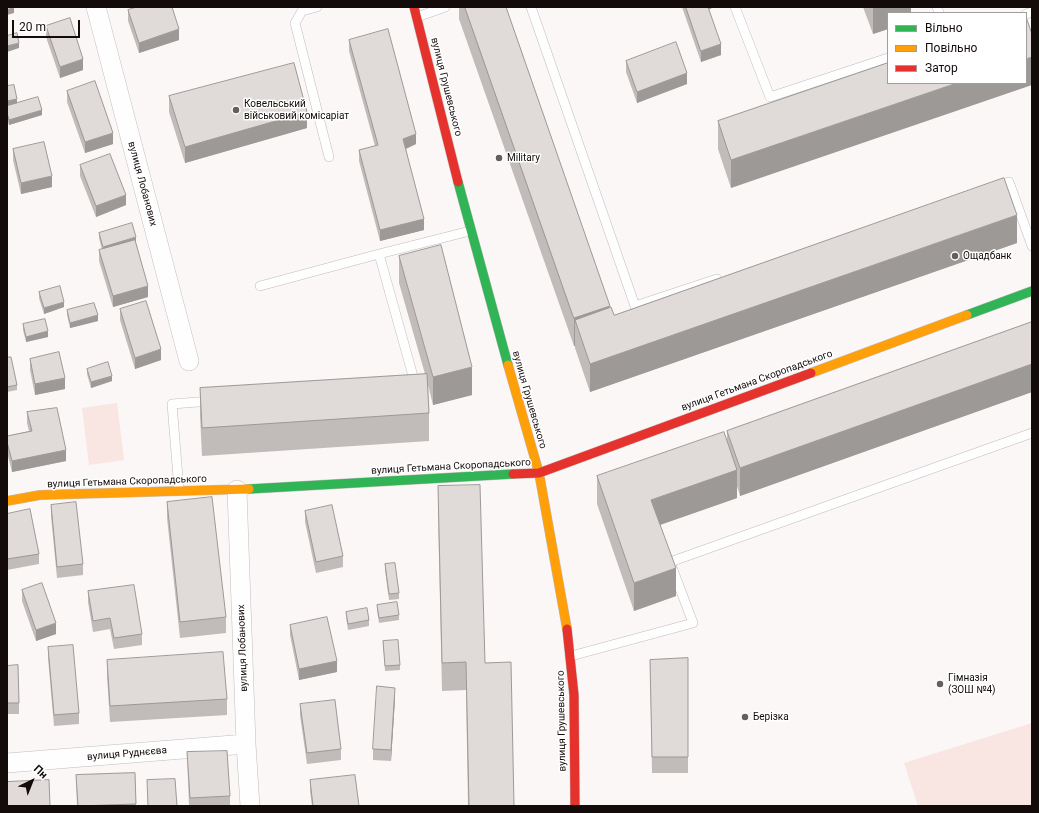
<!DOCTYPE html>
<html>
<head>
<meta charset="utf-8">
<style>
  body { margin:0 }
  #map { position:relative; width:1039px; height:813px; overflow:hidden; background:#faf7f6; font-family:Roboto,sans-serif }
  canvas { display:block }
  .frame { position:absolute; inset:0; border:8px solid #130b09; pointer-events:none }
  .legend { position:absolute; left:887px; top:12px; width:140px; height:72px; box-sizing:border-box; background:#fff; border:1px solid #a19d9d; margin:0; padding:5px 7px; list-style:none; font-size:12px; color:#130b09 }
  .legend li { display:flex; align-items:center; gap:8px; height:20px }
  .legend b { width:20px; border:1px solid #a19d9d }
  .north { position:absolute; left:12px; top:761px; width:40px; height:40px; -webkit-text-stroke:3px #fff; paint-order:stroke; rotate:43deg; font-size:11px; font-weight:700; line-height:16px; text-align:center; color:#130b09 }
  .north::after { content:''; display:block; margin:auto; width:14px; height:18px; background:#130b09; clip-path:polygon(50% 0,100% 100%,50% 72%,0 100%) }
  .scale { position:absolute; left:12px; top:20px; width:68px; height:18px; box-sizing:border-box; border:2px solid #130b09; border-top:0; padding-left:5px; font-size:12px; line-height:14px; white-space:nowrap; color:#130b09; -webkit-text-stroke:3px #fff; paint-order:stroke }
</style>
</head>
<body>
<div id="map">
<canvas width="1039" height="813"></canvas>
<div class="frame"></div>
<ul class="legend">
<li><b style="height:5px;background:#30b455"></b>Вільно</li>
<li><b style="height:5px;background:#ff9f0a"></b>Повільно</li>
<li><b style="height:5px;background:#e5322d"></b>Затор</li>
</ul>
<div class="north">Пн</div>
<div class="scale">20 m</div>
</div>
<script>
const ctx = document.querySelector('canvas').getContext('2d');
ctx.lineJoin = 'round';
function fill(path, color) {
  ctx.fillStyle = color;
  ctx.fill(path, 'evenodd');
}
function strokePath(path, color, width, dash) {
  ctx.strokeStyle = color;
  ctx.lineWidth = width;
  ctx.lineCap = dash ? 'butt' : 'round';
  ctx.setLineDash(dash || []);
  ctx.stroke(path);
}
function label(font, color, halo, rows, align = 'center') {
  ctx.font = font + ' Roboto,sans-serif';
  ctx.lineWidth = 3;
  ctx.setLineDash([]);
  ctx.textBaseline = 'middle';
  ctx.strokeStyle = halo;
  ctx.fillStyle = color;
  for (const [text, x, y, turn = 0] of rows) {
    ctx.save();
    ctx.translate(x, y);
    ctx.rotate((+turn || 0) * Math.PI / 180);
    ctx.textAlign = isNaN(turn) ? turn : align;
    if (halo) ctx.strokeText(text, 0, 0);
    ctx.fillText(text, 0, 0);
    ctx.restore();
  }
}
fill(new Path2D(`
  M117 403 124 460 89 465 82 408Z
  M1032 723V806H918L904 763Z`), '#f9e5e2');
const lane = new Path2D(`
  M317 7 302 11 295 23 329 157
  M531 7 635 306 717 279
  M735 7 770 97 888 58
  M937 7 939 13
  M1026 14 1032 12
  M417 17 445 7
  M995 187 1009 182 1032 246
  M260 286 379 254
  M416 387 379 254 470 231
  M179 490 172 404 211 401
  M571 656 693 623 670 562 1032 433`);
const street = new Path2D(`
  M96 7 189 361
  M237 490 246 744 250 806
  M7 763 246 744`);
const fast = new Path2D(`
  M458 182 508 365
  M967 315 1032 291
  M249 489 513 474`);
const slow = new Path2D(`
  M508 365 539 473 567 629
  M811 373 967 315
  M7 501 40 495 249 489`);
const jam = new Path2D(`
  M414 7 458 182
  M513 474 539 473 811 373
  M567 629 574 695 575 806`);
strokePath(lane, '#c2bdbc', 10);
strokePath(street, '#c2bdbc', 20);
strokePath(fast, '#c2bdbc', 10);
strokePath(slow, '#c2bdbc', 10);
strokePath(jam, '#c2bdbc', 10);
strokePath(lane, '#fefefe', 9);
strokePath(street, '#fefefe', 19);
strokePath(fast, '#30b455', 9);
strokePath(slow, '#ff9f0a', 9);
strokePath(jam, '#e5322d', 9);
fill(new Path2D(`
  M459 7H506L610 308 614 315 1017 243 590 392 575 348V346H574L459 19Z
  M682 7H715L709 9 721 55 701 62Z
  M863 7H911V13H888V29L873 34Z
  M128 10 179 40 139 53 128 21Z
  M46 26 83 70 60 78 46 37Z
  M349 40 416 144 406 149 424 230 380 241 359 161V150L375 146 349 51Z
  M626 61 687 84 637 103 626 72Z
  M888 63 731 188 718 149V121Z
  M67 91 113 144 85 153 67 102Z
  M169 96 307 128 185 163 169 112Z
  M17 103 42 115 9 125 7 119V106Z
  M13 149 52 187 21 194 13 160Z
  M80 165 126 205 96 217 80 176Z
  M99 233 136 243 148 297 113 307 99 261V250H102L99 238Z
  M399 256 472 395 433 405 428 385 429 413V441L202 456 200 415V388L425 374 399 283Z
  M39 292 64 307 44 314 39 298Z
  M120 309 161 360 135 369 120 320Z
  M67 310 98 321 70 328 67 315Z
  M1032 322V392L740 496 737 486V498L660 525 676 596 634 611 597 504V476L727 441V431Z
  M23 324 48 337 26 342 23 330Z
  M7 357 17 385V390L7 392Z
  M30 359 65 389 35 395 30 370Z
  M87 369 112 381 91 388 87 374Z
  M27 412 66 461 12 472 7 452V436L29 431 27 423Z
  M438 486 485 663 514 806H468L466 690 442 691 438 513Z
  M167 502 226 617V633L180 638 167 518Z
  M51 505 83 564V575L57 578 51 516Z
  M305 511 343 556V567L316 573 305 522Z
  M7 514 39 554V564L7 570Z
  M385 564 399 593V599L389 600 385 570Z
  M22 590 56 634 36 641 22 601Z
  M88 591 142 634V645L114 649 110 629 93 632 88 602Z
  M377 605 399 615V620L379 623 377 610Z
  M346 612 369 620V626L348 630 346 617Z
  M290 625 337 672 299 680 290 635Z
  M383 641 400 665V670L385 671Z
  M48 647 79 713V724L54 726 48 658Z
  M688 658V773H652L650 660Z
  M107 660 227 699V715L110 722 107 676Z
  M7 666 19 703V714H7Z
  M395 699 391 761 373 760V749Z
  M300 704 341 749V760L307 764 300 715Z
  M187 752 230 796V806H189Z
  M135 773 136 806H77L76 775Z
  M310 780 359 806H312L310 791Z`), '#c1bbba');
fill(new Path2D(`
  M14 7V13L7 15V10Z
  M706 7H715L706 10Z
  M873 7H911V13H888V29L873 34Z
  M179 29V40L139 53V43Z
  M19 43V48L7 52V46Z
  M721 44V55L701 62V51Z
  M1032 57V85L731 188V160L957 83H1026V59Z
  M83 59V70L60 78V67Z
  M687 73V84L637 103V92Z
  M17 99V104L7 106V101Z
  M42 110V115L9 125V120Z
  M307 112V128L185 163V147Z
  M113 133V144L85 153V142Z
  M416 134V144L403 150V139Z
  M52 176V187L21 194V183Z
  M126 195V205L96 217V206Z
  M1017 215V243L590 392V364Z
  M424 219V230L380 241V230Z
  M136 237V243L103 253V247Z
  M148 286V297L113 307V296Z
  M64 302V307L44 314V308Z
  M610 306V333L575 320V346H574V318Z
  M98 315V321L70 328V323Z
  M48 331V337L26 342V337Z
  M161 349V360L135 369V358Z
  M1032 364V392L740 496V468Z
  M472 367V395L433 405V377Z
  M112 376V381L91 388V382Z
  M65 378V389L35 395V384Z
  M66 450V461L12 472V461Z
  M737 470V498L651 528V500Z
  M676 568V596L634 611V583Z
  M56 623V634L36 641V630Z
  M337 661V672L299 680V669Z
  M395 688V699L391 761V750Z`), '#9d9997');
const building = new Path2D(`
  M7 7H14L7 10Z
  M137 7H172L179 29 139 43 128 10Z
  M465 7H506L610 306 574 318Z
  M686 7H708L721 44 701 51Z
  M1026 17 1032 34V57L1026 59Z
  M70 18 83 59 60 67 46 26Z
  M388 29 416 134 403 139 424 219 380 230 359 150 378 145 349 40Z
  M17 33 19 43 7 46V36Z
  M676 42 687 73 637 92 626 61Z
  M294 63 307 112 185 147 169 96Z
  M888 63V83H957L731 160 718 121Z
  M95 81 113 133 85 142 67 91Z
  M14 85 17 99 7 101V86Z
  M38 97 42 110 9 120 7 113V106Z
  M44 142 52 176 21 183 13 149Z
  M110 154 126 195 96 206 80 165Z
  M1004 178 1017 215 590 364 575 320 611 307 614 315Z
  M132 223 136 237 103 247 99 233Z
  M135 240 148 286 113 296 99 250Z
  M441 245 472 367 433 377 399 256Z
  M60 286 64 302 44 308 39 292Z
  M146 301 161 349 135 358 120 309Z
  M94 303 98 315 70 323 67 310Z
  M45 319 48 331 26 337 23 324Z
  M1032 322V364L740 468 727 431Z
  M59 352 65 378 35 384 30 359Z
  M7 357H11L17 385 7 387Z
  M108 362 112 376 91 382 87 369Z
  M427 374 429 413 202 428 200 388Z
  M57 408 66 450 12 461 7 442V436L32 431 27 412Z
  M724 432 737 470 651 500 676 568 634 583 597 476Z
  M480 485 485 663 511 662 514 806H469L466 662 442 663 438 486Z
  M212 497 226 617 180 622 167 502Z
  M76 502 83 564 57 567 51 505Z
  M332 505 343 556 316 562 305 511Z
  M30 509 39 554 7 559V514Z
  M395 563 399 593 389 594 385 564Z
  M42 583 56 623 36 630 22 590Z
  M134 585 142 634 114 638 110 618 93 621 88 591Z
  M397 602 399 615 379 618 377 605Z
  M367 608 369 620 348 624 346 612Z
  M327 617 337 661 299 669 290 625Z
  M398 640 400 665 385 666 383 641Z
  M73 645 79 713 54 715 48 647Z
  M223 652 227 699 110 706 107 660Z
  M688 658V757H652L650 660Z
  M18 665 19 703H7V666Z
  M377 686 395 688 391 750 373 749Z
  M335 700 341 749 307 753 300 704Z
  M227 751 230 796 190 798 187 752Z
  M135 773 136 804 78 806 76 775Z
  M355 775 359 806H313L310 780Z
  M175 779 177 806H148L147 780Z
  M49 780 50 806H7V782Z`);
fill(building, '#e0dad8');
strokePath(building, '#9d9997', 1);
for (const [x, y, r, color] of [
  [236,110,4,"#645e5c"],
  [499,158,4,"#645e5c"],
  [955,256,4,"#645e5c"],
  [940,684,4,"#645e5c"],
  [745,717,4,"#645e5c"]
]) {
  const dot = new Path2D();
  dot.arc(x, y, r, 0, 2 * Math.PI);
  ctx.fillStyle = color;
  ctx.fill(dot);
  strokePath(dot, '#fff', 1.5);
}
label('10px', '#130b09', '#fff', [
  ["вулиця Грушевського",446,87,76],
  ["вулиця Лобанових",142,184,75],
  ["вулиця Гетьмана Скоропадського",757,381,-20],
  ["вулиця Грушевського",529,400,74],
  ["вулиця Гетьмана Скоропадського",451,467,-3],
  ["вулиця Гетьмана Скоропадського",127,482,-2],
  ["вулиця Лобанових",243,648,-92],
  ["вулиця Грушевського",562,721,-91],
  ["вулиця Руднєєва",127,754,-5]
]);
label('10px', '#130b09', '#fff', [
  ["Ковельський",244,104],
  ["військовий комісаріат",244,116],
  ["Military",507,158],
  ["Ощадбанк",963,256],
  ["Гімназія",948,678],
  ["(ЗОШ №4)",948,690],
  ["Берізка",753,717]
], 'left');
</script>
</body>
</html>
